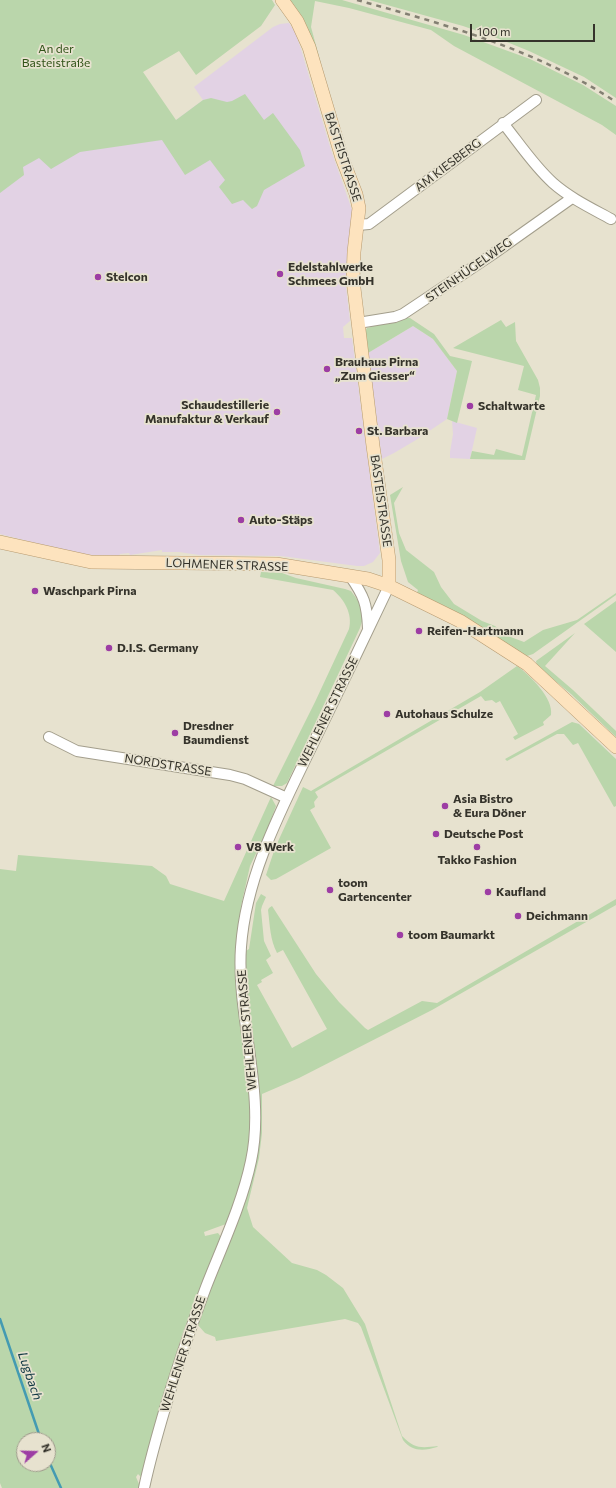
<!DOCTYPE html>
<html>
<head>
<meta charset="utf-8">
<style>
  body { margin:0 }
  #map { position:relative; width:616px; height:1488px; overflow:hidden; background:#e7e2cf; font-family:Commissioner,sans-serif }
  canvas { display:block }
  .north { position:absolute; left:16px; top:1432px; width:40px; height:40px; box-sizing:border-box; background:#e7e2cf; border:1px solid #a09c8d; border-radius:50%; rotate:70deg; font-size:11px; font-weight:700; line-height:16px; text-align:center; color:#35332b }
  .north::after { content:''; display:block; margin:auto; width:14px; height:18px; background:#9d3da4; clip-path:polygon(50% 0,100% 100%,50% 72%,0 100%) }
  .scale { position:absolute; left:470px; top:24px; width:125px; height:18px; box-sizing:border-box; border:2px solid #35332b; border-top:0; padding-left:5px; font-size:12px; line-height:14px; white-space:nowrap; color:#35332b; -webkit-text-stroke:3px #e7e2cf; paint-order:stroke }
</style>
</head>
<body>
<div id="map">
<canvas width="616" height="1488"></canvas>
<div class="north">N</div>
<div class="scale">100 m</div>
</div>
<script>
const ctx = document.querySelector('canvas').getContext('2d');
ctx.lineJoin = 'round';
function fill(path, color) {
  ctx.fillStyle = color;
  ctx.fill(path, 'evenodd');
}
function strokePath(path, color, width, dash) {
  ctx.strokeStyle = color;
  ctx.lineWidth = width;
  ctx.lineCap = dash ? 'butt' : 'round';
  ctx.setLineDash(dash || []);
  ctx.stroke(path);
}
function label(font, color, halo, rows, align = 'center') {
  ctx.font = font + ' Commissioner,sans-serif';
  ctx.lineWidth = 3.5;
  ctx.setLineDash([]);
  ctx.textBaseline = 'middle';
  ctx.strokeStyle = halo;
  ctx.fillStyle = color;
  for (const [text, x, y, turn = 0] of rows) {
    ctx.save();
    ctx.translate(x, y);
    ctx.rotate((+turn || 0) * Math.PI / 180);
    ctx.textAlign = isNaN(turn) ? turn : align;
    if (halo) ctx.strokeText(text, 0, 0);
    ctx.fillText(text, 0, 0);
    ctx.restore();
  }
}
fill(new Path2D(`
  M289 23 295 32 300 46 331 150 352 210 346 265V287L350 321 343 327 344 338H352L380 553 373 562 364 566H357L281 556 199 555 179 552H162V550L130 555 129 553 120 554 119 556 92 555 71 552 0 534V150L176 120 203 100 194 87 273 27 280 24Z
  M413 326 433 339 457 371 447 419 416 440 394 453 382 459 368 353Z
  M452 421 477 428 470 459 450 458V452L453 434Z`), '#e2d2e4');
fill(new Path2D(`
  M0 0H272L275 5 261 26 196 75 179 51 143 72 176 120 203 100 211 98 227 102 232 101 245 94 264 120 273 113 300 150 305 166 264 190 257 206 252 209 243 200 232 204 219 187 225 180 210 160 185 175 162 140 80 152 51 169 39 158 23 167 24 175 0 193Z
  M288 0H342L464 35 530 59 583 85 616 106V135L602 125 454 46 431 30 349 8 315 1 311 27 321 64 319 65Z
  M369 0H616V98L584 77 529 51 492 36 463 26Z
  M405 318H410L434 334 450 356 472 361 457 423 447 419 457 371 433 339 413 326 368 353 365 331 367 328 371 327 370 324Z
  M501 320 506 327 515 322 516 341 538 380 540 388V396L525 460 470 459 472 451 494 455 496 449 522 456 536 395 518 390 524 366 453 348Z
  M403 487 394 503 399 533 406 550 434 572 441 587 454 604 482 621 495 626 508 636 524 642 543 630 577 620 616 593V595L533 654 527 656 520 654 468 618 417 593 418 590 408 582 401 561 390 495Z
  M261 572 282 573 296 578 345 589 351 591 359 602 361 601 363 618 360 628 287 783 282 786H273L315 702 349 629C353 614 344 599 333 590L260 577Z
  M616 601V652L584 624Z
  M575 633 545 666 573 690 616 731V737L571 694 537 666 536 661Z
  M517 666C530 675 554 699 551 715L543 722 544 725 515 740 513 737 518 734 500 701 496 703 492 700 485 701 481 696 315 792 318 797 314 802 315 807 310 810 331 848 276 879 271 880 266 875 275 848 303 787 311 791 480 692Z
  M572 722 579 724 616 759V806L614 807 578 743 573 745 564 734H557L507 761 505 759Z
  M271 797 276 806 266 833 250 866 241 906 236 959 250 1093V1141L243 1178 230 1216 226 1224 204 1232 205 1236 218 1233 221 1237 183 1332 157 1417 141 1477 138 1474 136 1477 139 1484V1488H2L0 1483V869L16 871 18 855 152 866 166 876 170 884 224 901ZM24 1440H48V1464H24Z
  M261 894 266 897 262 906 261 910 264 941 271 956 266 960 273 973 261 980 262 982 257 985 292 1048 327 1029 283 950 277 953C270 939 270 926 268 910L269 908 272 906 316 974 339 1002 365 1028 368 1030 422 1001 437 1003 616 899V905L432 1010 299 1078 262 1094V1133L259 1158 247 1208 253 1227 292 1263 317 1270 326 1275 343 1288 365 1324 402 1436C415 1449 421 1448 438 1446L437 1447C424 1451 412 1452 403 1440L361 1327 358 1323 345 1319 216 1341 215 1337 205 1333 197 1324 256 1156 245 982 246 951 249 949 256 903Z`), '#bad6ab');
strokePath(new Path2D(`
  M0 1319 41 1440
  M48 1459 61 1488`), '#449bb2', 2.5);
const minor = new Path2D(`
  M503 123C519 143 534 166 553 183 570 198 591 208 611 219
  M358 225 369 224 536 100
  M358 323 395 317 403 314 493 254 572 198
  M350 576C364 596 367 604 368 628
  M49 737 77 751 230 775 245 779 287 798
  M144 1488C150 1460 158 1432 166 1405 178 1364 191 1327 206 1287 222 1246 242 1204 251 1161 266 1092 236 1016 241 947 246 877 280 812 310 750 337 695 363 641 389 586`);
const major = new Path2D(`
  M282 0 297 21 309 47 342 158 356 194 359 208 354 252 353 280 373 446 389 560V586
  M0 542 91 562 276 564 368 579 389 586 460 621 527 664 616 747`);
strokePath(minor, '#a39e8c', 12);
strokePath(major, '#b6996f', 14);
strokePath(minor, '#fff', 10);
strokePath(major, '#fde3be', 13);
strokePath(new Path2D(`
  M357 0C447 25 538 50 616 102`), '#848073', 2.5, [5, 5]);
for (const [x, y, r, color] of [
  [280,274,4,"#9d3da4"],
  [98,277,4,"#9d3da4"],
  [327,369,4,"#9d3da4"],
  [470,406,4,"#9d3da4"],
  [277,412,4,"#9d3da4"],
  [359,431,4,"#9d3da4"],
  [241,520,4,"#9d3da4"],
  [35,591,4,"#9d3da4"],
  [419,631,4,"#9d3da4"],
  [109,648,4,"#9d3da4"],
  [387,714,4,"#9d3da4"],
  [175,733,4,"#9d3da4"],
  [445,806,4,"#9d3da4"],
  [436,834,4,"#9d3da4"],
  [238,847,4,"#9d3da4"],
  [477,847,4,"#9d3da4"],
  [330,890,4,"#9d3da4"],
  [488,892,4,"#9d3da4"],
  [518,916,4,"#9d3da4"],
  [400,935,4,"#9d3da4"]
]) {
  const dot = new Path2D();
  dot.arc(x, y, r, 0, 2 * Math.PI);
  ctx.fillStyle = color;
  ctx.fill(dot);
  strokePath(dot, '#e7e2cf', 1.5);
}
label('12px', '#315318', '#e7e2cf', [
  ["An der",56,49],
  ["Basteistraße",56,63]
]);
label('12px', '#35332b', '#e7e2cf', [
  ["BASTEISTRASSE",343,157,72],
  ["AM KIESBERG",448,165,-37],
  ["STEINHÜGELWEG",469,270,-35],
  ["BASTEISTRASSE",381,501,82],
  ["LOHMENER STRASSE",227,565,2],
  ["WEHLENER STRASSE",328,712,-64],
  ["NORDSTRASSE",168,765,9],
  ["WEHLENER STRASSE",247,1030,-95],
  ["WEHLENER STRASSE",183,1354,-72]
]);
label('bold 12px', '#35332b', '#e7e2cf', [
  ["Edelstahlwerke",288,267],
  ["Schmees GmbH",288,281],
  ["Stelcon",106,277],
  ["Brauhaus Pirna",335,362],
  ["„Zum Giesser“",335,376],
  ["Schaudestillerie",269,405,"right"],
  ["Manufaktur & Verkauf",269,419,"right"],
  ["Schaltwarte",478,406],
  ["St. Barbara",367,431],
  ["Auto-Stäps",249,520],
  ["Waschpark Pirna",43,591],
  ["Reifen-Hartmann",427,631],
  ["D.I.S. Germany",117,648],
  ["Autohaus Schulze",395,714],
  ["Dresdner",183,726],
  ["Baumdienst",183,740],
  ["Asia Bistro",453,799],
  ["& Eura Döner",453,813],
  ["Deutsche Post",444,834],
  ["V8 Werk",246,847],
  ["Takko Fashion",477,860,"center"],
  ["toom",338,883],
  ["Gartencenter",338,897],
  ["Kaufland",496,892],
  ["Deichmann",526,916],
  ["toom Baumarkt",408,935]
], 'left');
label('italic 13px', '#113944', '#e7e2cf', [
  ["Lugbach",30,1376,71]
]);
</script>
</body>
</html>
